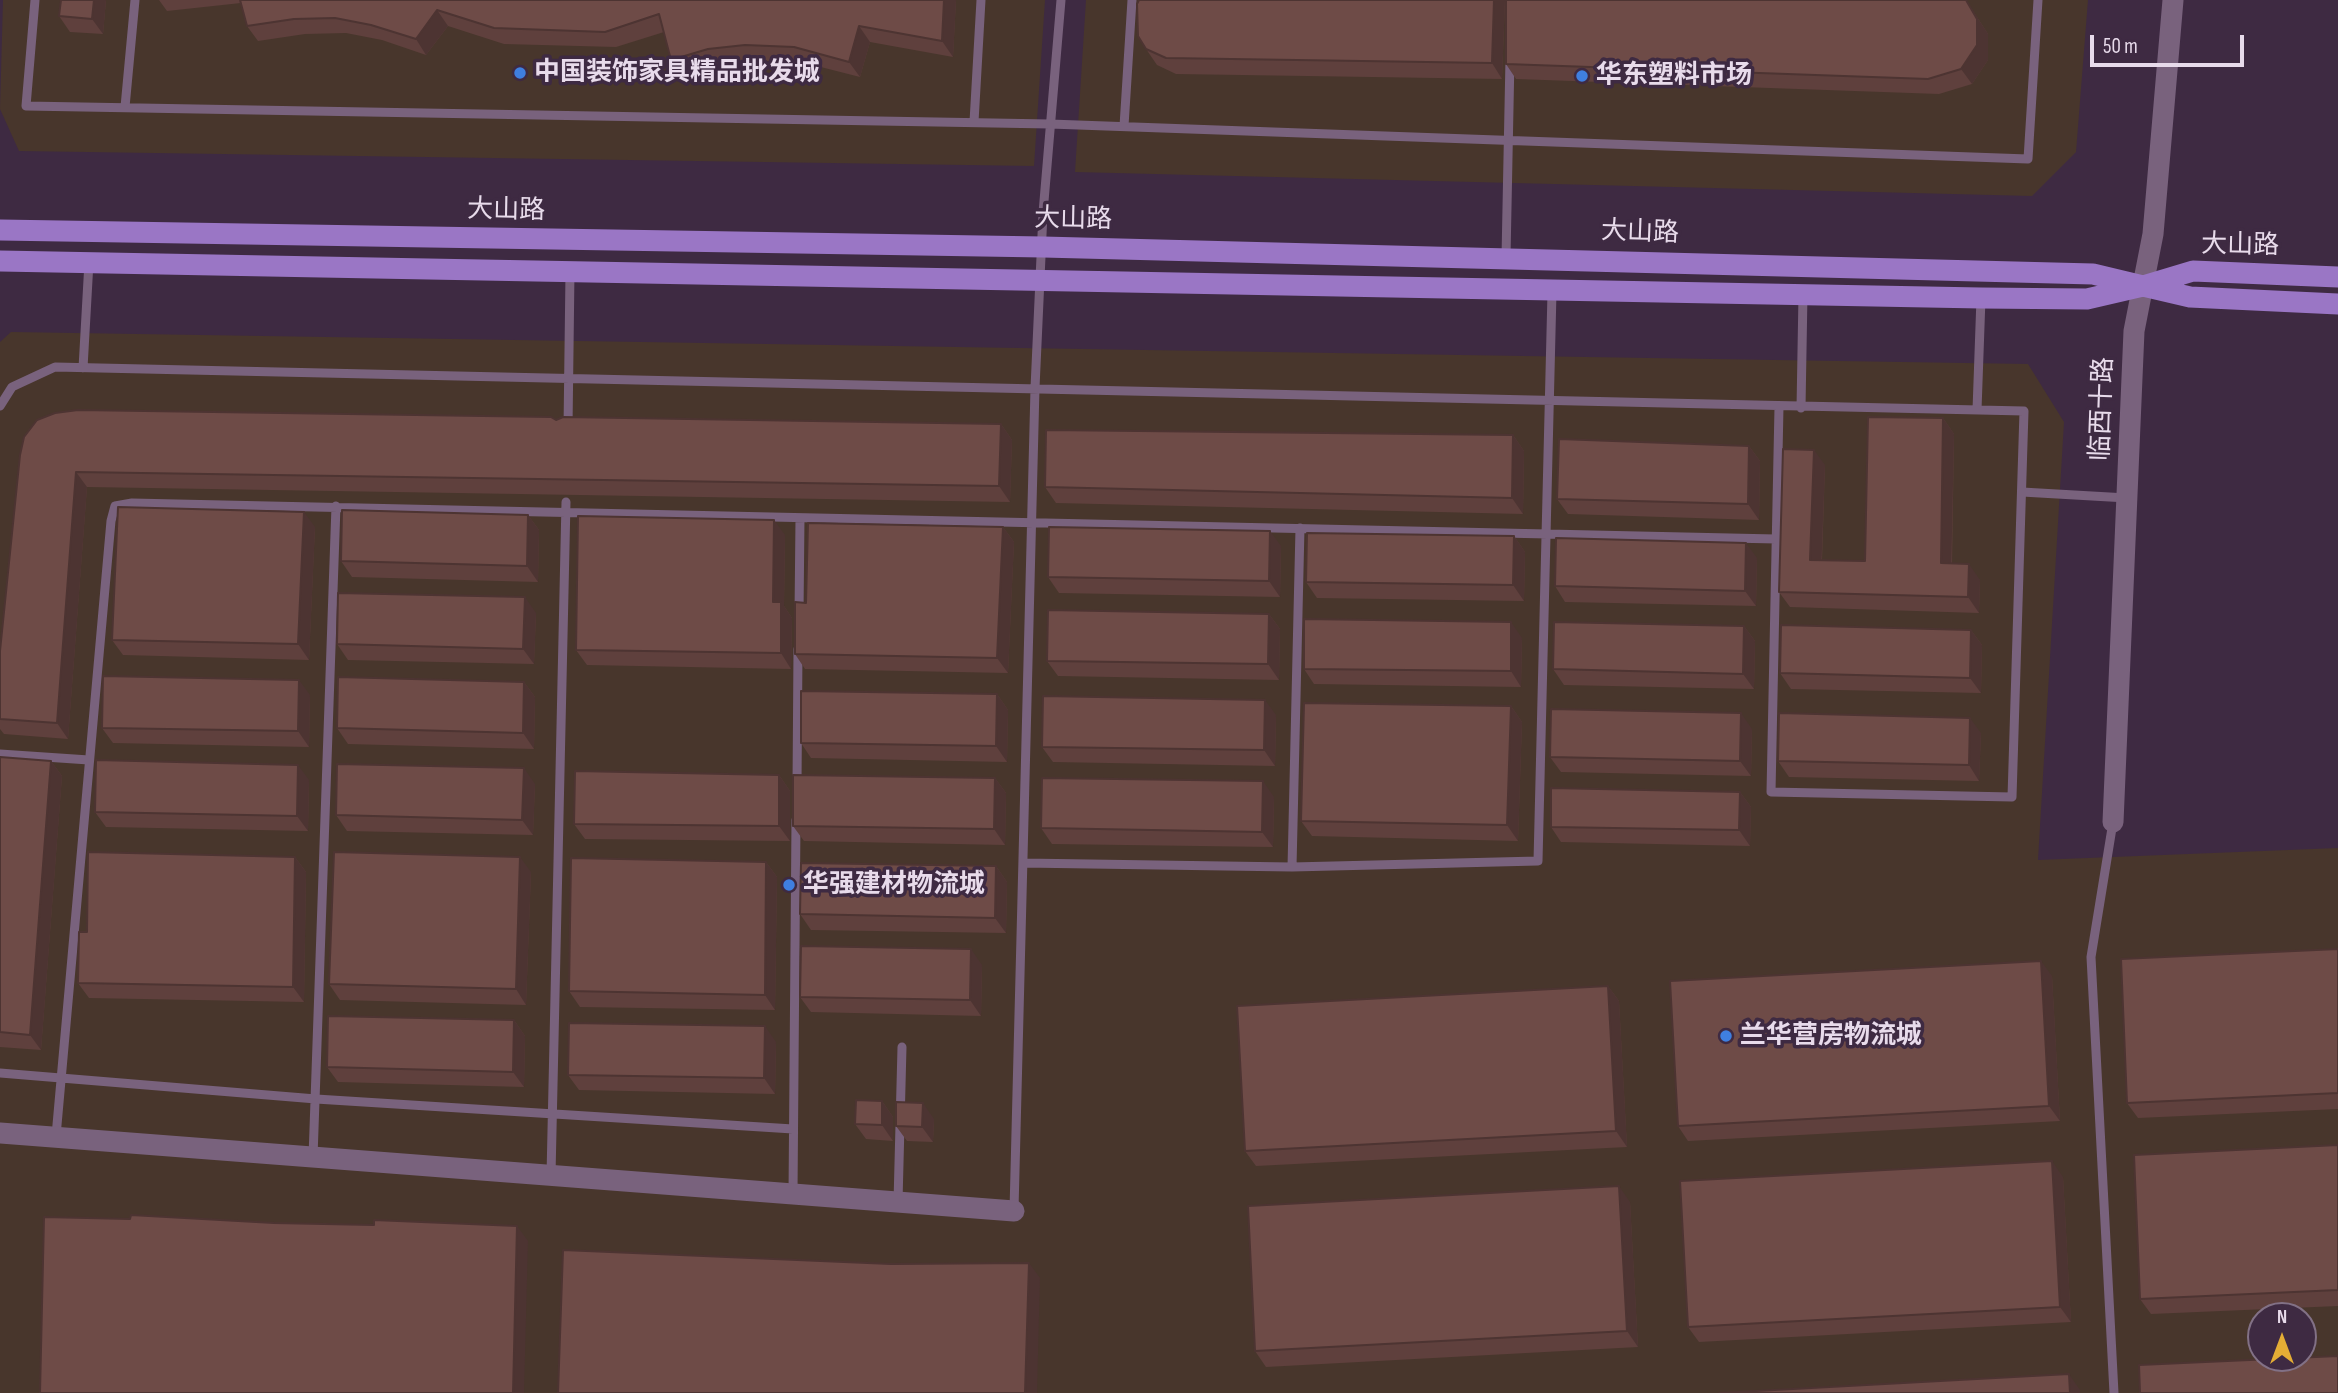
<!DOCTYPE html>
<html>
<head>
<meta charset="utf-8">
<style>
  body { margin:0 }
  #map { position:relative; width:2338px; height:1393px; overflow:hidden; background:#3e2a42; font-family:"Sofia Sans Condensed",sans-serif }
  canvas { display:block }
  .north { position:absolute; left:2247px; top:1302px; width:70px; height:70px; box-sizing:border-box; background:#3e2a42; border:2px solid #827186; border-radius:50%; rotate:0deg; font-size:19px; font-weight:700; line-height:28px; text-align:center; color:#e8dbeb }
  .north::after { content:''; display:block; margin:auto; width:24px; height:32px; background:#e4ad35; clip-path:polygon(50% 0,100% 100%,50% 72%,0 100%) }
  .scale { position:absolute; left:2090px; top:35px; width:154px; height:32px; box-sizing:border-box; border:4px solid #e8dbeb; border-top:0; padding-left:9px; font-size:21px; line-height:24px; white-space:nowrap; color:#e8dbeb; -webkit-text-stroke:5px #3e2a42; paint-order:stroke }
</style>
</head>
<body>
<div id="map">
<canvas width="2338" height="1393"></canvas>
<div class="north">N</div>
<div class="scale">50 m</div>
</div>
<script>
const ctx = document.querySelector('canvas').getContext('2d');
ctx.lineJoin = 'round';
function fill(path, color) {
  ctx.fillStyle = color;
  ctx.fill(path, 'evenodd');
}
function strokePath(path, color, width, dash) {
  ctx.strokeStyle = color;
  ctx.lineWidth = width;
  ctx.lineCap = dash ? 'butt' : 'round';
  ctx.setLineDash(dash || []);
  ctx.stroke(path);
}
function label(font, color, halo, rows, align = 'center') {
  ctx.font = font + ' "Sofia Sans Condensed","Noto Sans SC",sans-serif';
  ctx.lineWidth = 7;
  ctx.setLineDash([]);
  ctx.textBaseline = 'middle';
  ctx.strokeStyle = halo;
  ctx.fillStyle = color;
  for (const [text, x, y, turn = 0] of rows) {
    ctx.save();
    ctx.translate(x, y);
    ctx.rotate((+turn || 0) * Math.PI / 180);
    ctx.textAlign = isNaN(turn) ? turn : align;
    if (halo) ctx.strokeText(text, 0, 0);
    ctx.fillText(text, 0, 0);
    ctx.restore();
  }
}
fill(new Path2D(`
  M3 0H1045L1034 166 19 151 0 109Z
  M1086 0H2088L2076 152 2032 196 1075 172Z
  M11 332 2028 364 2064 422 2038 860 2338 848V1393H0V342ZM2261 1316H2303V1358H2261Z`), '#48362c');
strokePath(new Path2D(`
  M35 0 26 106 1050 124 2028 159 2038 0
  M125 107 135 0
  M974 122 981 0
  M1124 126 1132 0
  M1506 257 1510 58
  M83 368 89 262
  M0 406 12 387 55 367 2024 411 2012 797 1771 792 1779 407
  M1801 408 1803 294
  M1977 410 1981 298
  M568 428 570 272
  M2022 492 2127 498
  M799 614 800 518
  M0 754 89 760
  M797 785 798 649
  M2113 822 2091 957 2114 1393
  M1023 863 1292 867 1538 861 1552 292
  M1292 867 1300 528
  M0 1073 316 1099 793 1129
  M56 1136 111 521 115 506 132 503 1776 539
  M313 1157 336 506
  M551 1175 566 502
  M793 1194 796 820
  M898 1202 902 1047
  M1014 1210 1035 388 1043 213 1061 0`), '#79627d', 9);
strokePath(new Path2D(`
  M2113 822 2134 331 2153 234 2173 0
  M0 1133 1014 1211`), '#79627d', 21);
strokePath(new Path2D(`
  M0 230 1043 247 2093 274 2143 286 2193 271 2338 277
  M0 261 1981 298 2087 299 2143 286 2190 297 2338 304`), '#9a76c5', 21);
fill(new Path2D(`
  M106 0 103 34 70 32 59 16Z
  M159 0H956L953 57 870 42 860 77 805 63 756 60 719 65 682 76 671 60 664 32 616 47 504 44 448 26 426 55 382 40 346 33 305 34 258 41 247 26 241 3 167 11Z
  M1139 0H1505L1502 79 1176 74 1157 65 1146 49Z
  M1966 0 1988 34V60L1972 84 1939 94 1516 79 1506 64Z
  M1943 418 1954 434 1952 564 1980 580 1979 613 1790 607 1779 592 1825 465 1822 560 1865 561Z
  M556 420 1001 424 1012 440 1010 502 87 487 68 739 4 734 0 729V651L20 455Z
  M1513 435 1524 451 1523 514 1056 503 1045 487Z
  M1749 446 1760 461 1759 520 1568 514 1557 499Z
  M528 515 539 530 538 582 352 577 341 561Z
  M315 527 309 660 123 655 112 640Z
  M1003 527 1014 542 1008 673 805 669 795 654 806 603Z
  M785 535 784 606 792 618 791 669 587 665 576 650Z
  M1514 536 1525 552 1524 601 1317 598 1306 582Z
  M1281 546 1280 597 1059 593 1048 577Z
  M1757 558 1756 606 1565 602 1555 586Z
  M536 613 534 664 348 660 337 644Z
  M1269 614 1280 629 1279 680 1058 676 1047 661Z
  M1744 626 1755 641 1754 689 1564 685 1553 669Z
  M1971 630 1982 645 1981 693 1791 689 1780 673Z
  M1522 638 1521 687 1314 684 1304 669Z
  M524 682 535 697 534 749 348 744 337 728Z
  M997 694 1008 710 1007 762 811 758 801 743Z
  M310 695 309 747 113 743 102 728Z
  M1511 706 1522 722 1518 841 1312 836 1301 821Z
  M1276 715 1275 766 1053 762 1042 747Z
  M1752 729 1751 776 1561 772 1550 757Z
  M1981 733 1979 781 1789 777 1778 761Z
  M0 757 51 761 62 776 41 1050 0 1047Z
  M779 775 790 791V841L585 839 574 824Z
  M995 778 1006 793 1005 845 804 841 793 826Z
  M309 780 308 831 106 827 95 812Z
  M535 784 533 835 347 831 336 815Z
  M1740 792 1751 807 1750 846 1561 842 1551 827Z
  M1274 797 1273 847 1052 844 1041 828Z
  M295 857 306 872 304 1002 89 998 78 983 87 932Z
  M766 862 777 877 775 1010 580 1007 569 991Z
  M996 866 1007 882 1006 933 811 930 800 914Z
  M531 872 526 1005 340 1000 329 984Z
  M2338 949V1109L2138 1118 2127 1103Z
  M982 965 981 1016 811 1012 800 997Z
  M2052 976 2060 1121 1688 1141 1678 1126Z
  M1608 986 1619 1001 1627 1147 1256 1166 1245 1151Z
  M514 1020 525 1036 524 1087 338 1082 327 1067Z
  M776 1042 775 1094 579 1090 568 1075Z
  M882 1101 893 1117V1141L866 1139 855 1124Z
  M934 1119 933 1142 907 1141 896 1126Z
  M2338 1145V1306L2151 1314 2140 1299Z
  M2063 1177 2071 1322 1699 1342 1688 1327Z
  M1630 1202 1638 1347 1266 1367 1255 1351Z`), '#5f403d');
fill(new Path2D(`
  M94 0H106L103 34 92 19Z
  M944 0H956L953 57 942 41Z
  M1494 0H1505L1502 79 1492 63Z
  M1966 0 1988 34V60L1972 84 1961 69Z
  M437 10 448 26 426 55 416 39Z
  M859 26 870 42 860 77 849 62Z
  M1943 418 1954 434 1951 579 1941 563Z
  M1001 424 1012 440 1010 502 999 486Z
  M1513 435 1524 451 1523 514 1512 498Z
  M1749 446 1760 461 1759 520 1748 504Z
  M1814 450 1825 465 1821 575 1810 560Z
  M76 472 87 487 68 739 57 723Z
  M304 512 315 527 309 660 298 644Z
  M528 515 539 530 538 582 527 566Z
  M774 520 785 535 784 606 792 618 791 669 781 653 773 602Z
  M1003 527 1014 542 1008 673 997 658Z
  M1270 531 1281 546 1280 597 1269 581Z
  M1514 536 1525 552 1524 601 1513 585Z
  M1746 543 1757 558 1756 606 1745 591Z
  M1969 564 1980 580 1979 613 1968 597Z
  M525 597 536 613 534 664 523 649Z
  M1269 614 1280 629 1279 680 1268 664Z
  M1511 622 1522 638 1521 687 1511 671Z
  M1744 626 1755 641 1754 689 1743 674Z
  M1971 630 1982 645 1981 693 1970 678Z
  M299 680 310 695 309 747 298 731Z
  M524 682 535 697 534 749 523 733Z
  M997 694 1008 710 1007 762 996 746Z
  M1265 700 1276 715 1275 766 1264 750Z
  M1511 706 1522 722 1518 841 1507 825Z
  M1741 713 1752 729 1751 776 1740 761Z
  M1970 718 1981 733 1979 781 1969 765Z
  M51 761 62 776 41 1050 30 1035Z
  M298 765 309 780 308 831 297 816Z
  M524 768 535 784 533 835 522 820Z
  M779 775 790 791V841L779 826Z
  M995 778 1006 793 1005 845 994 829Z
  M1263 781 1274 797 1273 847 1262 832Z
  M1740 792 1751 807 1750 846 1739 830Z
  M295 857 306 872 304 1002 293 987Z
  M520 857 531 872 526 1005 516 989Z
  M766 862 777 877 775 1010 765 995Z
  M996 866 1007 882 1006 933 995 918Z
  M971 949 982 965 981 1016 970 1000Z
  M2041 961 2052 976 2060 1121 2049 1106Z
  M1608 986 1619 1001 1627 1147 1616 1131Z
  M514 1020 525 1036 524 1087 513 1072Z
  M765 1026 776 1042 775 1094 764 1078Z
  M882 1101 893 1117V1141L882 1125Z
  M923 1103 934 1119 933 1142 922 1127Z
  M2052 1161 2063 1177 2071 1322 2060 1307Z
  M1619 1186 1630 1202 1638 1347 1627 1331Z
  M517 1226 528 1241 524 1393H513Z
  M1029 1263 1040 1278 1037 1393H1025Z
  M2069 1374 2080 1390V1393H2070Z`), '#4d3432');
const building = new Path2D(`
  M61 0H94L92 19 59 16Z
  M240 0H944L942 41 859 26 849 62 794 47 745 45 708 49 671 60 659 14 605 32 494 28 437 10 416 39 371 25 335 18 294 19 247 26Z
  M1139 0H1494L1492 63 1166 58 1146 49 1138 36 1137 4Z
  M1506 0H1966L1977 19V45L1961 69 1928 79 1506 64Z
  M78 410 551 417 556 420 563 417 1001 424 999 486 76 472 57 723 0 719V651L20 455 24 437 37 420 55 413Z
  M1868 417 1943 418 1941 563 1969 564 1968 597 1779 592 1783 449 1814 450 1810 560 1865 561Z
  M1046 430 1513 435 1512 498 1045 487Z
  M1559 439 1749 446 1748 504 1557 499Z
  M118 507 304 512 298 644 112 640Z
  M342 510 528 515 527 566 341 561Z
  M578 516 774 520 773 602H781V653L576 650Z
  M808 523 1003 527 997 658 795 654V602L806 603Z
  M1049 527 1270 531 1269 581 1048 577Z
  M1307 533 1514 536 1513 585 1306 582Z
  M1556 538 1746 543 1745 591 1555 586Z
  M338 593 525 597 523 649 337 644Z
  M1048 610 1269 614 1268 664 1047 661Z
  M1304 619 1511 622V671L1304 669Z
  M1554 622 1744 626 1743 674 1553 669Z
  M1781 625 1971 630 1970 678 1780 673Z
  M103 676 299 680 298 731 102 728Z
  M338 677 524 682 523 733 337 728Z
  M801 691 997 694 996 746 801 743Z
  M1043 696 1265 700 1264 750 1042 747Z
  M1304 703 1511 706 1507 825 1301 821Z
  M1551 709 1741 713 1740 761 1550 757Z
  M1779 713 1970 718 1969 765 1778 761Z
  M0 757 51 761 30 1035 0 1032Z
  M96 760 298 765 297 816 95 812Z
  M337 764 524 768 522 820 336 815Z
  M575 771 779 775V826L574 824Z
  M793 775 995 778 994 829 793 826Z
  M1042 778 1263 781 1262 832 1041 828Z
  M1551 788 1740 792 1739 830 1551 827Z
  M88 852 295 857 293 987 78 983 79 932H87Z
  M334 852 520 857 516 989 329 984Z
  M571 858 766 862 765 995 569 991Z
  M801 863 996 866 995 918 800 914Z
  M801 946 971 949 970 1000 800 997Z
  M2338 949V1093L2127 1103 2121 959Z
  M2041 961 2049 1106 1678 1126 1670 981Z
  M1608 986 1616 1131 1245 1151 1237 1006Z
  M328 1016 514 1020 513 1072 327 1067Z
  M569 1023 765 1026 764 1078 568 1075Z
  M856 1100 882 1101V1125L855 1124Z
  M896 1102 923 1103 922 1127 896 1126Z
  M2338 1145V1290L2140 1299 2134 1155Z
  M2052 1161 2060 1307 1688 1327 1680 1181Z
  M1619 1186 1627 1331 1255 1351 1248 1206Z
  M131 1215 274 1223 374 1225V1220L517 1226 513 1393H40L44 1217 130 1219Z
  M563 1250 891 1264 1029 1263 1025 1393H558Z
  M2338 1356V1393H2140L2139 1365Z
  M2069 1374 2070 1393H1719Z`);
fill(building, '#6e4b47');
strokePath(building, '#4d3432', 2);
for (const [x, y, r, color] of [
  [520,73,7,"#3f7fe0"],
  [1582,76,7,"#3f7fe0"],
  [789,885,7,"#3f7fe0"],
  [1726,1036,7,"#3f7fe0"]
]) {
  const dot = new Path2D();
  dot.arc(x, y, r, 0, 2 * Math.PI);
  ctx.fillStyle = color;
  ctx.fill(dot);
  strokePath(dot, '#3e2a42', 2.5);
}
label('bold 26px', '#e8dbeb', '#3e2a42', [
  ["中国装饰家具精品批发城",534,73],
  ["华东塑料市场",1596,76],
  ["华强建材物流城",803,885],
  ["兰华营房物流城",1740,1036]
], 'left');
label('26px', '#e8dbeb', '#3e2a42', [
  ["大山路",506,211,1],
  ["大山路",1073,220,1],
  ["大山路",1640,233,2],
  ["大山路",2240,246,1],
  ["临西十路",2103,409,-88]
]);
</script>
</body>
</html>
